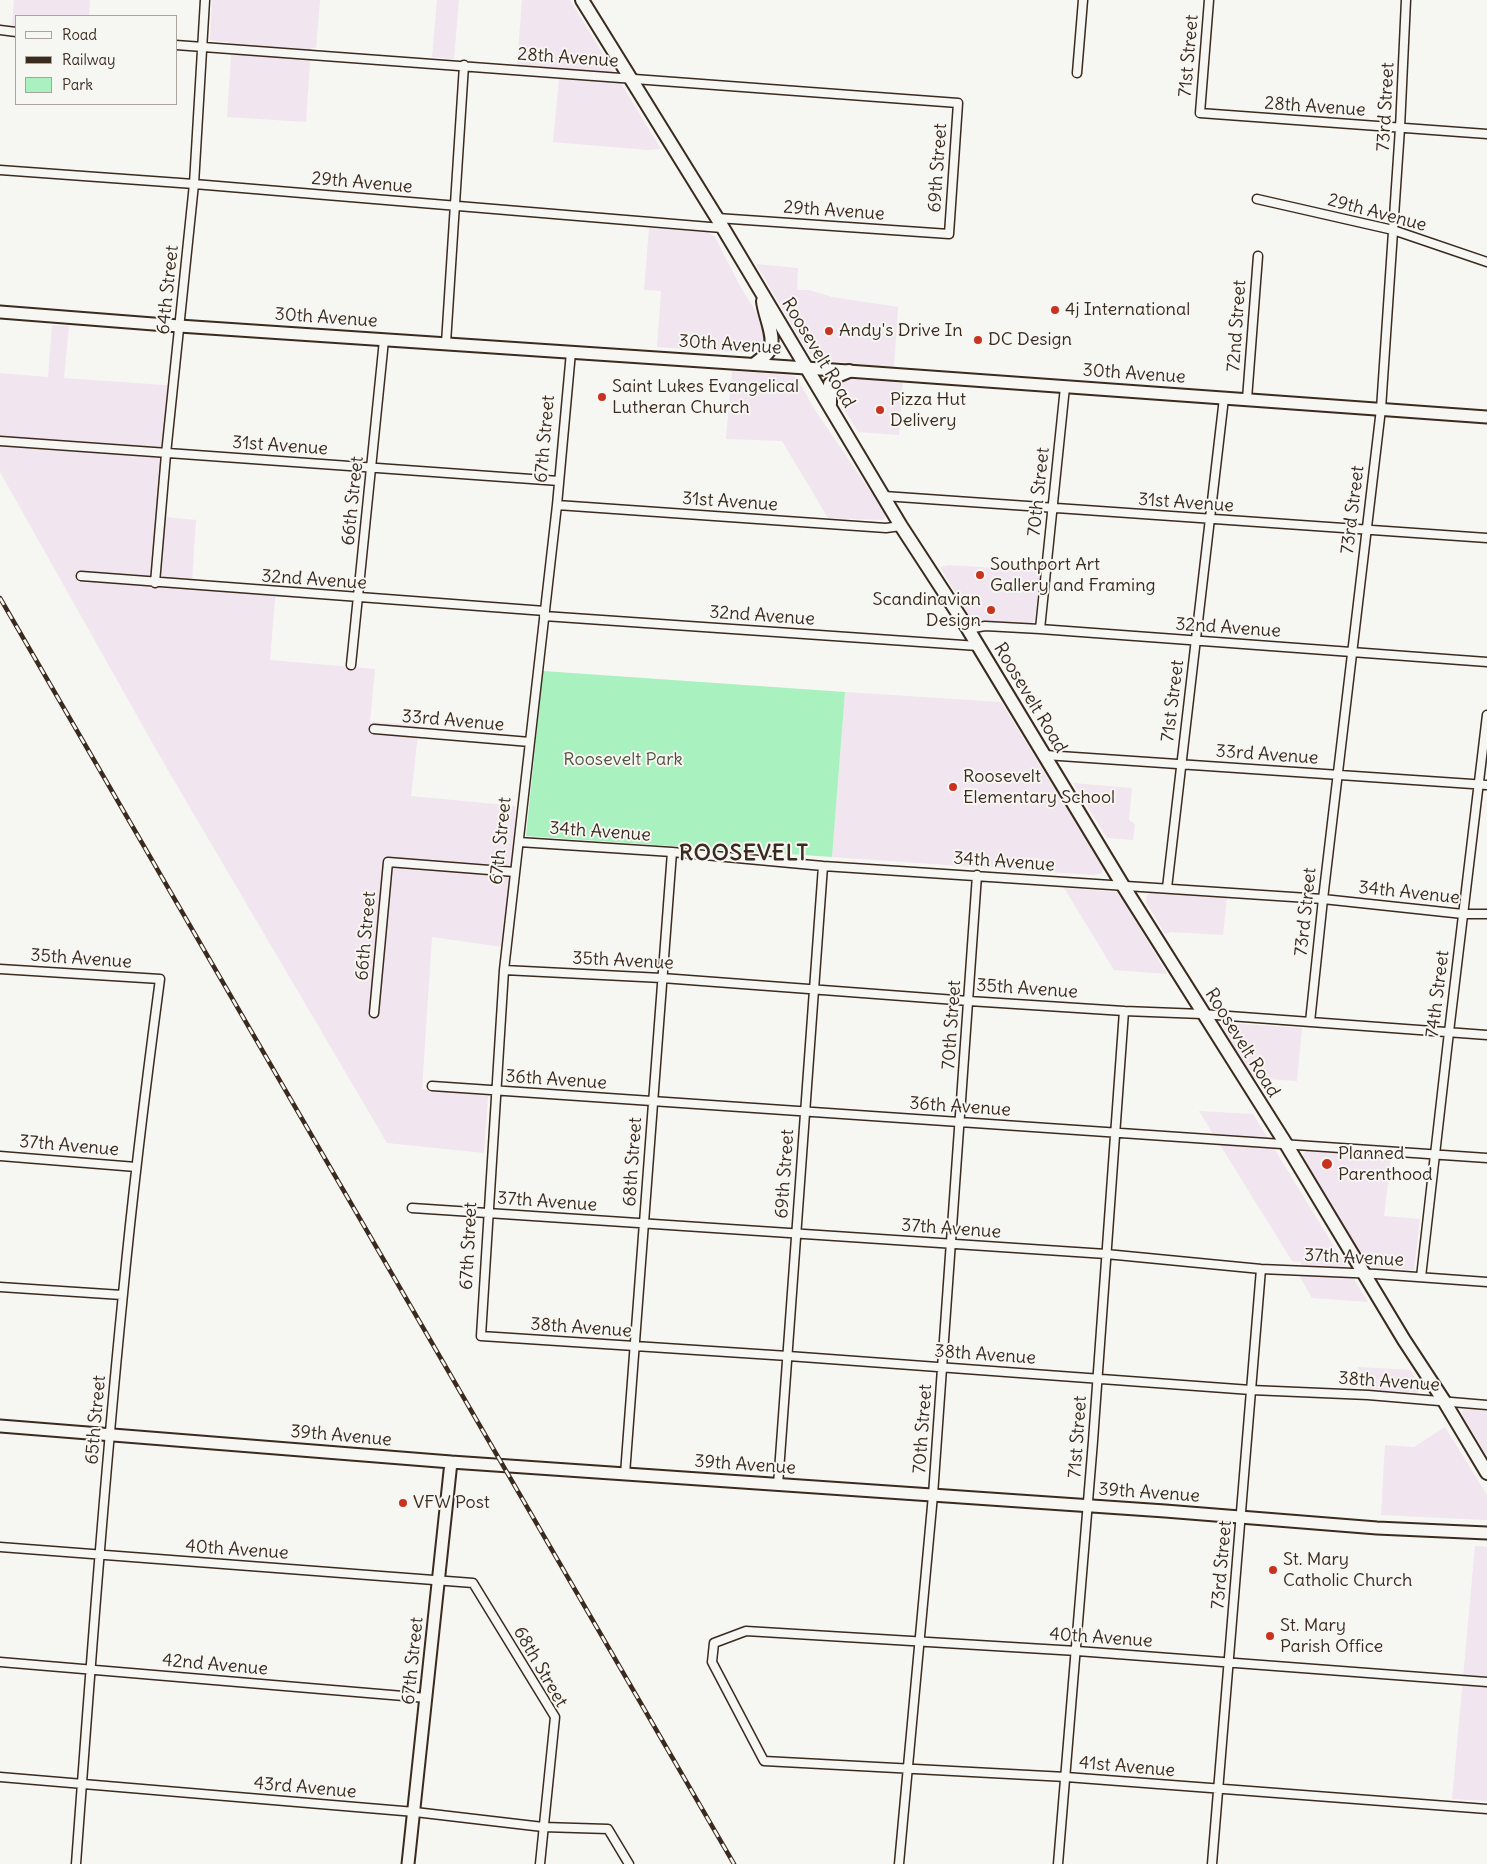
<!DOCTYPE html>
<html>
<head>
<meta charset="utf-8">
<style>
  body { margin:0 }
  #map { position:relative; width:1487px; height:1864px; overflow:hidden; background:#f6f6f2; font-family:Delius,sans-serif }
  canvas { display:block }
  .legend { position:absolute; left:15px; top:15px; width:162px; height:90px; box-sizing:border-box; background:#f6f6f2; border:1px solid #aba49d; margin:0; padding:6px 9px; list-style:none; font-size:15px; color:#3b2a1e }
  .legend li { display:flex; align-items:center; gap:10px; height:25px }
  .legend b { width:25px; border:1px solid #aba49d }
</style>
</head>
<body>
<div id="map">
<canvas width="1487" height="1864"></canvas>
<ul class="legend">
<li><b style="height:6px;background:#f6f6f2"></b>Road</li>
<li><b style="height:6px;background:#3b2a1e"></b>Railway</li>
<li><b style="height:14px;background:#a9f1be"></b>Park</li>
</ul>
</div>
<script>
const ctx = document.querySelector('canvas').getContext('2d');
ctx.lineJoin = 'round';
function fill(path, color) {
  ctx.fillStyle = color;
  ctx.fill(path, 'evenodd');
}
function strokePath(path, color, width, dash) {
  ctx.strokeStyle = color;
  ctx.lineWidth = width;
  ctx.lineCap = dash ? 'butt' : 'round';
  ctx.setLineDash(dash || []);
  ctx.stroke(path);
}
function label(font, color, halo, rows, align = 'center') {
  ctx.font = font + ' Delius,sans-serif';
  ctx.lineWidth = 4;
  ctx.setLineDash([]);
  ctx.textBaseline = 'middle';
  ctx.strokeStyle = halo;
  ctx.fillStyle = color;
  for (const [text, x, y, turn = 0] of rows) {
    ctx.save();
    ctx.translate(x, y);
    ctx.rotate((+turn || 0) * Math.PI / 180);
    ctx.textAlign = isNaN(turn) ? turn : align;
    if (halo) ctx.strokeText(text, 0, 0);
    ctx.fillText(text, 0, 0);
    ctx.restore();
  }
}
fill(new Path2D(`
  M14 0H90L89 16H16V27H12Z
  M212 0H320L316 48H311L306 122 227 117 232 43 210 40Z
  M437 0H459L454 59 432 57Z
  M522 0H570L661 149 647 150 553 142 560 68 517 65Z
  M649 228 707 232 715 237 740 286 766 328 767 334 765 344 762 348 749 352H733L657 347 661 291 644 290Z
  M756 264 798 268 797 290H809L832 297 898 307 894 368 824 360 813 357 807 351Z
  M52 325 69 326 64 378 178 386 165 517 196 520 192 581 276 587 270 660 375 669 370 722 419 725 411 796 516 806 510 948 432 937 422 1089 488 1096 484 1153 387 1143 162 760 0 472V373L48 377Z
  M732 371 787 375 796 377 817 413 881 507 885 514V517L883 520 828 518 782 441 726 439Z
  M847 379 903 381 899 435 858 432 836 396V384L842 380Z
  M948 565 1040 571 1035 619 1032 623 1029 624 971 619 940 567Z
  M845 692 1001 702 1103 868 1102 873 1093 875 832 857Z
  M1073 783 1132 788 1129 820 1135 824 1133 840 1107 838Z
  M1064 888 1116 892 1124 902 1167 974 1114 970Z
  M1150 893 1227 897 1223 935 1171 932 1165 934 1146 902 1147 895Z
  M1226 1023 1302 1028 1297 1081 1253 1078 1224 1030V1024Z
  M1199 1111 1253 1114 1368 1302 1312 1298 1300 1277 1301 1262 1292 1261Z
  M1307 1150 1391 1157 1384 1216 1420 1219 1414 1270 1370 1267 1303 1159V1154Z
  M1357 1367 1410 1370 1420 1386V1390L1416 1393 1368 1390Z
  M1464 1409 1487 1411V1456L1462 1415V1412Z
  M1445 1427 1487 1495V1520L1381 1515 1385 1445 1414 1447Z
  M1475 1546 1487 1547V1801L1452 1799Z`), '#f1e5ef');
fill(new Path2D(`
  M543 671 845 692 832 857 526 836Z`), '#a9f1be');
const street = new Path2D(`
  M1209 0 1200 113 1487 134
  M0 30 16 32
  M176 45 958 103 949 234 717 218
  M1077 73 1083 0
  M0 170 194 184 722 228
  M1257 199 1393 230 1487 262
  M446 343 464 65
  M571 352 557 505 504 970 481 1336 788 1356 1251 1390 1368 1395 1487 1405
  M1247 399 1258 256
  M0 441 559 481
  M884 496 1487 538
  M557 505 886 528 901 526
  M81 576 545 611
  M155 583 166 454 194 184 205 0
  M544 616 978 646
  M968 629 985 626 1040 629 1487 662
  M1040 629 1065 387
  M351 665 384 340
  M374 729 530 742
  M1045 755 1487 785
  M519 842 672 852 823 866 1323 899 1463 914H1487
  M1167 888 1224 398
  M0 969 160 979C146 1084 133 1189 123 1294 104 1484 90 1674 76 1864
  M504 970 662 978 969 1001 1124 1011 1202 1014 1487 1035
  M374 1013 388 862 515 872
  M1310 1022 1323 899 1381 409 1400 128 1406 0
  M432 1086 1487 1158
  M0 1156 136 1167
  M412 1208 1106 1254 1261 1269 1376 1274 1487 1282
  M1421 1277 1449 1032 1487 715
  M0 1287 122 1295
  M625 1474 672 852
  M778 1485 823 866
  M0 1547 473 1583 555 1717 540 1864
  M0 1662 427 1698
  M1487 1682 1077 1651 746 1631 714 1643 712 1662 764 1761 1066 1777 1487 1809
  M0 1777 415 1812 543 1827 608 1829 629 1864
  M899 1864 933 1495 977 875
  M1058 1864 1093 1441 1124 1011
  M1212 1864 1261 1269`);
const secondary = new Path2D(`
  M0 312 179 326 806 368 1487 417
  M0 1426 451 1462 1165 1511 1377 1528 1487 1533
  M408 1864 451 1462`);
const primary = new Path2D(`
  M582 0 717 218 901 526 968 629 1122 884 1286 1144 1404 1340 1444 1401 1487 1473
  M755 364C759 360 766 356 769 351 777 339 764 315 763 301
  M830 404V384L837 376 849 371`);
strokePath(street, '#3b2a1e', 11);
strokePath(secondary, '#3b2a1e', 15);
strokePath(primary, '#3b2a1e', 16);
strokePath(street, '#f6f6f2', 8);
strokePath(secondary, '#f6f6f2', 11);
strokePath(primary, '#f6f6f2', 12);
const rail = new Path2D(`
  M0 598 734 1864`);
strokePath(rail, '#3b2a1e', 4.5);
strokePath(rail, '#f6f6f2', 2.5, [8]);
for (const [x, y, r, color] of [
  [1055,310,5,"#c8321e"],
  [829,331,5,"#c8321e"],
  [978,340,5,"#c8321e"],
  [602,397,5,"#c8321e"],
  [880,410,5,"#c8321e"],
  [980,575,5,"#c8321e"],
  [991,610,5,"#c8321e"],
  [953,787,5,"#c8321e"],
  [1327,1164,6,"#c8321e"],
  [403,1503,5,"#c8321e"],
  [1273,1570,5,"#c8321e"],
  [1270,1636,5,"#c8321e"]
]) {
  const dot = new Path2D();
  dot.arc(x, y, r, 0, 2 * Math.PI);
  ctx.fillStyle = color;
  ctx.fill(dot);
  strokePath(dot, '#f6f6f2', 2);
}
label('18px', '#3b2a1e', '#f6f6f2', [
  ["71st Street",1189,56,-85],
  ["28th Avenue",568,58,4],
  ["28th Avenue",1315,107,4],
  ["73rd Street",1386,107,-87],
  ["69th Street",938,168,-86],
  ["29th Avenue",362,183,5],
  ["29th Avenue",834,211,4],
  ["29th Avenue",1377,213,15],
  ["64th Street",168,290,-84],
  ["30th Avenue",326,318,4],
  ["72nd Street",1237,326,-86],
  ["30th Avenue",730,345,4],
  ["Roosevelt Road",818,353,59],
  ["30th Avenue",1134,374,4],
  ["67th Street",545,439,-85],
  ["31st Avenue",280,446,4],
  ["70th Street",1039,492,-84],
  ["66th Street",353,501,-84],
  ["31st Avenue",730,502,4],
  ["31st Avenue",1186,503,4],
  ["73rd Street",1353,510,-83],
  ["32nd Avenue",314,580,4],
  ["32nd Avenue",762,616,4],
  ["32nd Avenue",1228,628,4],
  ["Roosevelt Road",1030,698,59],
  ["71st Street",1173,701,-83],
  ["33rd Avenue",453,721,5],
  ["33rd Avenue",1267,755,4],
  ["34th Avenue",600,832,4],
  ["67th Street",501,841,-84],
  ["34th Avenue",1004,862,4],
  ["34th Avenue",1409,893,6],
  ["73rd Street",1306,912,-84],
  ["66th Street",366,936,-85],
  ["35th Avenue",81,959,4],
  ["35th Avenue",623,961,3],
  ["35th Avenue",1027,989,4],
  ["74th Street",1438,994,-83],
  ["70th Street",952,1025,-86],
  ["Roosevelt Road",1242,1043,58],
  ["36th Avenue",556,1080,4],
  ["36th Avenue",960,1107,4],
  ["37th Avenue",69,1146,5],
  ["68th Street",633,1162,-86],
  ["69th Street",785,1174,-86],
  ["37th Avenue",547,1202,4],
  ["37th Avenue",951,1229,4],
  ["67th Street",469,1246,-87],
  ["37th Avenue",1354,1258,3],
  ["38th Avenue",581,1328,4],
  ["38th Avenue",985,1355,4],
  ["38th Avenue",1389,1382,4],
  ["65th Street",96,1420,-85],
  ["70th Street",923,1429,-86],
  ["39th Avenue",341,1436,5],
  ["71st Street",1078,1437,-86],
  ["39th Avenue",745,1465,4],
  ["39th Avenue",1149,1493,4],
  ["40th Avenue",237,1550,4],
  ["73rd Street",1222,1565,-85],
  ["40th Avenue",1101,1638,4],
  ["67th Street",413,1661,-84],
  ["42nd Avenue",215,1665,5],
  ["68th Street",540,1667,60],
  ["41st Avenue",1127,1767,5],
  ["43rd Avenue",305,1788,5]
]);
label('18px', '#3b2a1e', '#f6f6f2', [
  ["4j International",1065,310],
  ["Andy's Drive In",839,331],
  ["DC Design",988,340],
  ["Saint Lukes Evangelical",612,387],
  ["Lutheran Church",612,408],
  ["Pizza Hut",890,400],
  ["Delivery",890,421],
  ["Southport Art",990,565],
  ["Gallery and Framing",990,586],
  ["Scandinavian",981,600,"right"],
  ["Design",981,621,"right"],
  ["Roosevelt",963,777],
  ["Elementary School",963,798],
  ["Planned",1338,1154],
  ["Parenthood",1338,1175],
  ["VFW Post",413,1503],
  ["St. Mary",1283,1560],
  ["Catholic Church",1283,1581],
  ["St. Mary",1280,1626],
  ["Parish Office",1280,1647]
], 'left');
label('18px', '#51523e', '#f6f6f2', [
  ["Roosevelt Park",623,760]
]);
ctx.letterSpacing = '1px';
label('bold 22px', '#3b2a1e', '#f6f6f2', [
  ["ROOSEVELT",744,854]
]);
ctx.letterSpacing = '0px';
</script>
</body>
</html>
